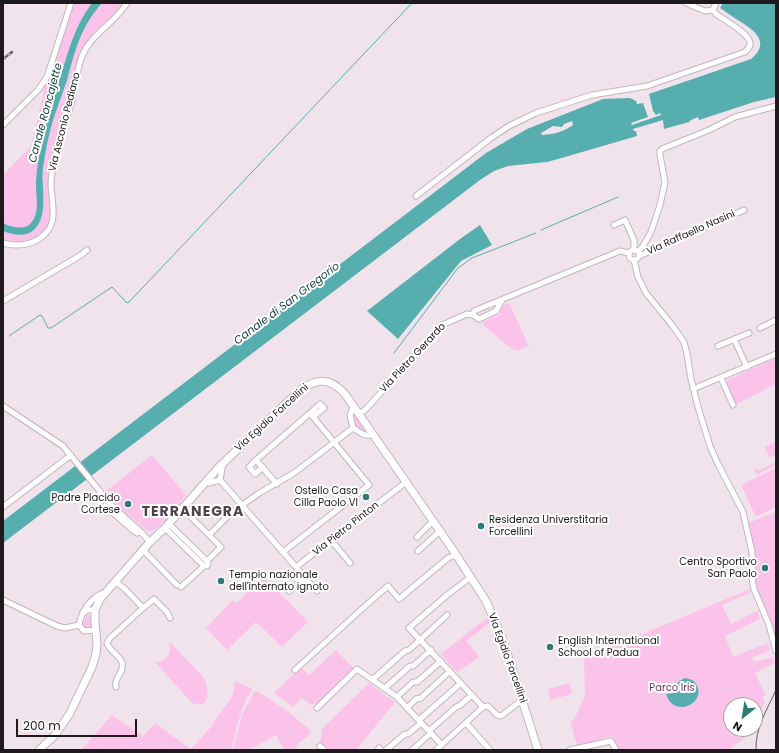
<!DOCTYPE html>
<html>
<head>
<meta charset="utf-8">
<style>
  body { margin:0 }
  #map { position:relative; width:779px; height:753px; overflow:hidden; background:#f1e3ec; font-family:Poppins,sans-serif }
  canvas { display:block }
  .frame { position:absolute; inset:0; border:4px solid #1e191c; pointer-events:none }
  .north { position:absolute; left:723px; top:697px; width:40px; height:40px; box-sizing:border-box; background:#fff; border:1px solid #a5a3a4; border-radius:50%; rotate:210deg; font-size:11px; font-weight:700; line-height:16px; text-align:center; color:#1e191c }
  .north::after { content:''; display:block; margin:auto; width:14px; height:18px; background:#2e7878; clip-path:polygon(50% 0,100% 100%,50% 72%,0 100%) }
  .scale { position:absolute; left:16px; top:719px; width:121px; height:18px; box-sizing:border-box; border:2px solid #1e191c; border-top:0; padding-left:5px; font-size:12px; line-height:14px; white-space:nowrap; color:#1e191c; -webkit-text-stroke:3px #fff; paint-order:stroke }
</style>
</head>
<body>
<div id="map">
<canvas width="779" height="753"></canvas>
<div class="frame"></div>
<div class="north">N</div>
<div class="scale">200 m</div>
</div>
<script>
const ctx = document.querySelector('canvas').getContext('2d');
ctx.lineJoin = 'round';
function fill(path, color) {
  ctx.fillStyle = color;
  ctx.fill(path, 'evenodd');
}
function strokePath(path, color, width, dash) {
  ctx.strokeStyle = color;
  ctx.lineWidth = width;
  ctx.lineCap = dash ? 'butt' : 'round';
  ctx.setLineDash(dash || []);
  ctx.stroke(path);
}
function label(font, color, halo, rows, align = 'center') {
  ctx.font = font + ' Poppins,sans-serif';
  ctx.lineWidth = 4;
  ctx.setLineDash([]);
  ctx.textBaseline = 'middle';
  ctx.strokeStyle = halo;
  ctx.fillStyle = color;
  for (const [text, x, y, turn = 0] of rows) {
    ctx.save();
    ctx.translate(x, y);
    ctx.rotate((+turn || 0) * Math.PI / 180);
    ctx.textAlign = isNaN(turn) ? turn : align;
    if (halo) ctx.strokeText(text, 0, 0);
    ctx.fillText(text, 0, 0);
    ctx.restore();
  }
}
fill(new Path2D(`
  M73 3H92C75 25 68 52 60 78 51 105 43 133 38 161 37 168 36 177 36 185 36 198 40 212 31 223 24 231 11 227 3 223V175L31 146 47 77Z
  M102 3H126L84 47 54 155 52 213 49 227 41 237 26 244 3 242V231C15 236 31 237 38 225 48 209 41 186 43 168 46 148 50 127 57 108 60 99 64 90 67 80 77 48 80 29 102 3Z
  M509 303 529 346 517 351 509 347 481 323 500 314V307Z
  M776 358V384L735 405 726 383 727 380Z
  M353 412 367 433 365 434 355 427 352 414Z
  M776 442V455L770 458 765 447Z
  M152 455 186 495C178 506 162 528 149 532L126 514 105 492Z
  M776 462V465L760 473V474L757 475 754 470 757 468 758 471Z
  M776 468V507L756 517 741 485Z
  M776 512V643L755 585 753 578 752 542 748 523Z
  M263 576 308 622 282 647 256 622 227 650 206 628 233 600 237 603Z
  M750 589V593L722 605 731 624 757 611 760 619 725 636 733 657 768 643 770 650 752 658 754 662 773 657 775 663 755 673 766 696H762L765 701 755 723V705H731V729H752L751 733 728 750H620L612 736 577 746 570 721 574 720 585 696 584 656 597 653Z
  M88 615 91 617 92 625 90 629H86L83 626 86 616Z
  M488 617 491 623 486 625 467 641 479 657 458 672 456 671 441 654Z
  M168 640 204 678C207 684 211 701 202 704 199 705 195 703 192 703L155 662C168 662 173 651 168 640Z
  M336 650 354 669 320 702 311 705 302 698 293 707 274 693 301 667 309 675Z
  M234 681 251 688 252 690C238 711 238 728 231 750H81L112 715 143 736 155 723 191 749 213 725C218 710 238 699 234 681Z
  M369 683 395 702 356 750H327L320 743 322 729Z
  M570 683 572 694 550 700 548 689Z
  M257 691 286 710 310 730V734L298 744 294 750H284L276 735 249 750H233L242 715 254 692Z`), '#fbc3e9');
fill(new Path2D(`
  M92 3H102C80 28 76 49 67 80 64 90 60 99 57 109 50 127 46 148 43 168 41 186 48 209 38 225 30 238 15 236 3 231V223C11 227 25 231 31 223 40 212 36 198 36 185 36 177 37 169 38 161 43 133 51 105 60 78 68 52 75 25 92 3Z
  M723 3H776V97L754 102 699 120 698 117 691 120 689 122 664 129 663 120 633 129 634 131H636L637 136 565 157 547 162 508 166 494 171 480 180 3 543V521L486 153 527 129 603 99 630 98 636 101 637 104 643 103 648 117 631 123 632 125 661 115 660 113 656 115 653 111 649 94 751 59C773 41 751 28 736 19 730 15 725 11 720 8ZM572 121 573 125C562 132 556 134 542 135L541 133 553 126 562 127 564 124Z
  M480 225 492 245 461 261 398 339 367 311 460 239Z
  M685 678C689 679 693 679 696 684 708 702 674 720 666 694L674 693C674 685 678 681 685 678Z`), '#56afae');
strokePath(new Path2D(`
  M541 230 618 197
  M9 336 40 315 42 316 48 328H51L112 287 127 303 129 302 412 3
  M394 353 458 268 472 258 536 233`), '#56afae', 1);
const street = new Path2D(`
  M686 3 705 11 713 10
  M713 10 716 3
  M3 125 38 90 47 77 71 3
  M416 196 491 138 509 126 536 113 592 95 647 86 745 52C748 49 751 46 750 42 748 33 723 19 716 14L713 10
  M614 225 625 220 634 240V250
  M3 243C20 248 39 244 49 229 57 217 51 197 51 184 52 155 64 128 72 101 75 86 77 70 82 56 91 34 115 23 127 3
  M629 255a5 5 0 1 1 10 0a5 5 0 1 1-10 0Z
  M638 252 643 246 651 232 660 205 665 182 660 155V151L662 149 709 130 735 117 776 106
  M639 256 744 210
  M634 260 638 277 646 293 672 325 684 342 687 354 691 379 698 407 710 446 718 464 743 512 752 552V579L754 589 769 625 776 651
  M3 301 81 255 87 250
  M473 315 474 311 620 251 629 253
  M760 328 776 320
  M734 339 747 367
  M718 346 749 333
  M721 378 733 405
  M693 389 776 354
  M3 406 63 446 112 506 141 532 150 542
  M355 408 352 410 350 415 353 428C360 432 366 438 373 434
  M310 413 320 404 324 408 313 417
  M359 414 366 409 442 325 467 314 473 315 479 319 496 311 502 300
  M256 460 249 467 255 474 263 467
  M220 480 296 567
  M205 482 209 483 220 480 223 463
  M277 484 256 460 310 413 369 485 283 552
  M105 506 134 531 137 533 139 530
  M3 507 71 455
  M182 508 221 547 207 561
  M165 528 204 566H207L208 564 207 561 169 524
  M210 534 228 516 242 505 261 492 294 473 353 428
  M417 537 433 521
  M331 540 350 563
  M143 550 177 585
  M418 551 440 531
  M471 577 447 595 409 628 483 707
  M305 578 317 591
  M181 587 204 566
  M289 591 305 578 296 567 406 482
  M3 600 57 626 65 628 79 625
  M143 608 154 599 167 612 170 618
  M95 610C84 608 81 614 79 625L84 631 95 630
  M83 612C87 604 96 595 105 592
  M295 670 364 607 388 586 399 599 448 558 456 555
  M372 680 405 651 409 650 447 615
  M116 687C113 679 125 672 122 663 120 655 109 651 107 643L110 638 143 608 125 589 116 582
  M385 688 410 666H413L431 650
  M397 697 413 682H417L441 661
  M317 708 357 669 397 697 442 745
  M407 708 416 699 421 698 450 671
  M419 720 461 683
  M466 723 490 750
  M429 731 456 707 459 706 472 695
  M320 746 324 750
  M379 748 381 750
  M386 750 405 734H408L421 723
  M412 750 431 733
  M436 750 483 707 488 706 497 715 501 716 518 703 523 700
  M570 750 611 741 616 750`);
const secondary = new Path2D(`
  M39 750 54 736 69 715 92 667 96 654 97 644 95 622V610L100 599 150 542 165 528 219 467 299 391C316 378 330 377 345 394L451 547 486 601 503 640 538 750`);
strokePath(street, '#c2b6be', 7);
strokePath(secondary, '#c2b6be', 9);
strokePath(street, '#fff', 5);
strokePath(secondary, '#fff', 7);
strokePath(new Path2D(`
  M756 750C755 728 767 710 776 690`), '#655d62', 1);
const rail = new Path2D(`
  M3 59 12 52`);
strokePath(rail, '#655d62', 2.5);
strokePath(rail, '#fff', 1, [3]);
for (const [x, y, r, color] of [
  [366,497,4,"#2e7878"],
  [128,504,4,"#2e7878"],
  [481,526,4,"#2e7878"],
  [765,568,4,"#2e7878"],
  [221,581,4,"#2e7878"],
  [550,647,4,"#2e7878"]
]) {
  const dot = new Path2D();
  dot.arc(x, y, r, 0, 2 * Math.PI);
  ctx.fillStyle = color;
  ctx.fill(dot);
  strokePath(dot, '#fff', 1.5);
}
label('10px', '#1e191c', '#fff', [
  ["Via Asconio Pediano",65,122,-76],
  ["Via Raffaello Nasini",691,233,-24],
  ["Via Pietro Gerardo",413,358,-47],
  ["Via Egidio Forcellini",272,418,-42],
  ["Via Pietro Pinton",346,529,-38],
  ["Via Egidio Forcellini",507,658,70]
]);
label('10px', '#1e191c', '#fff', [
  ["Ostello Casa",358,491],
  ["Cilla Paolo VI",358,503],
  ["Padre Placido",120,498],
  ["Cortese",120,510],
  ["Residenza Universtitaria",489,520,"left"],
  ["Forcellini",489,532,"left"],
  ["Centro Sportivo",757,562],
  ["San Paolo",757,574],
  ["Tempio nazionale",229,575,"left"],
  ["dell'internato ignoto",229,587,"left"],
  ["English International",558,641,"left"],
  ["School of Padua",558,653,"left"]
], 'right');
label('10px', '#743163', '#fff', [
  ["Parco Iris",672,688]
]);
label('italic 11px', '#113c3c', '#fff', [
  ["Canale Roncajette",46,113,-75],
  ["Canale di San Gregorio",287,304,-37]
]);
ctx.letterSpacing = '1px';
label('bold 14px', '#4e434a', '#fff', [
  ["TERRANEGRA",193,512]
]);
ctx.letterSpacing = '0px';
</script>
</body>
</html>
